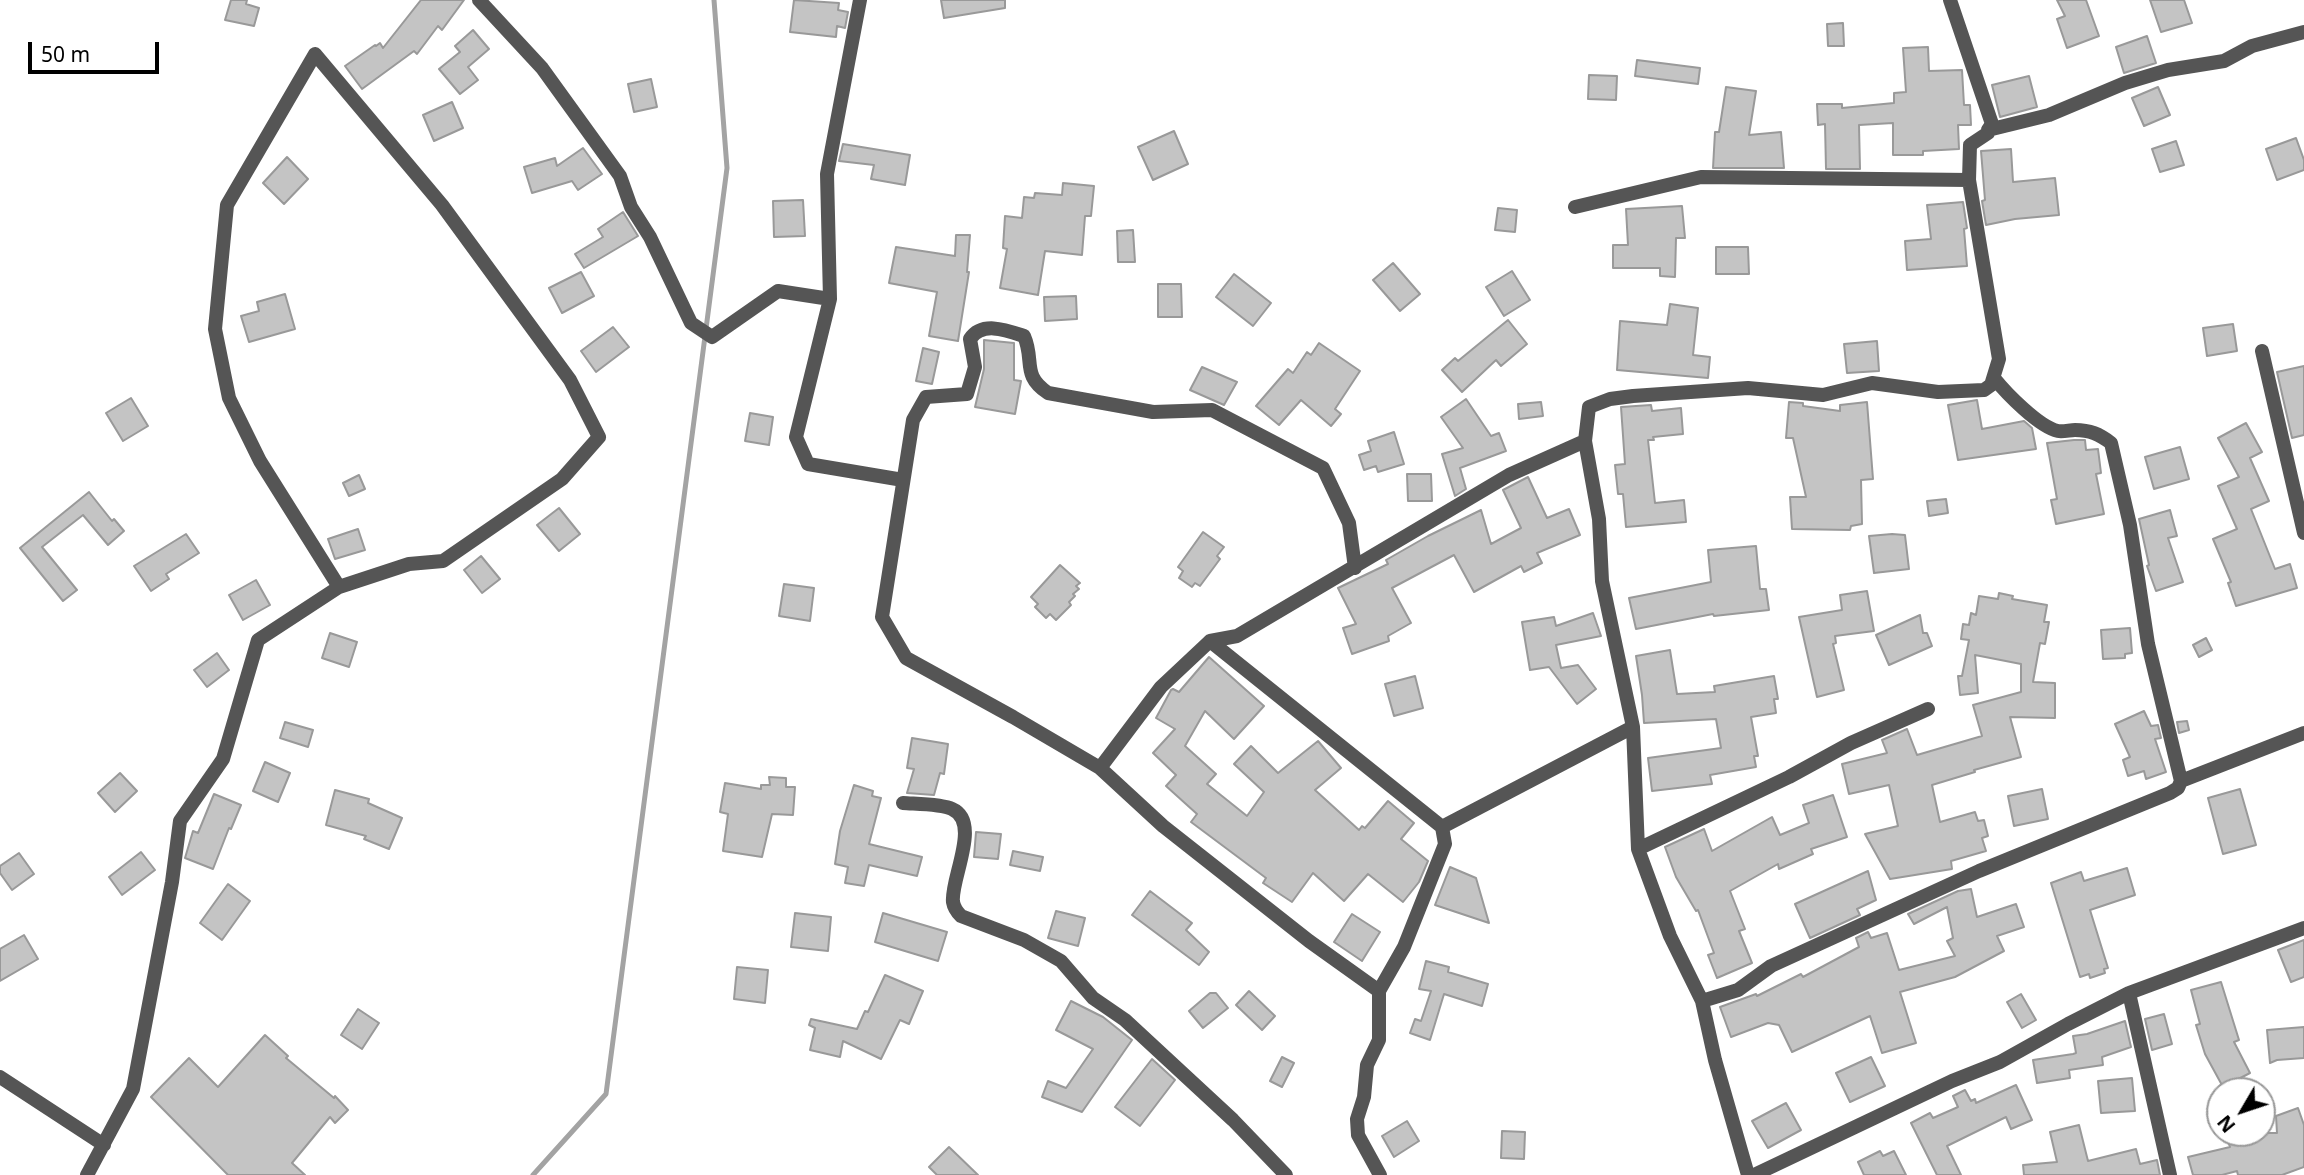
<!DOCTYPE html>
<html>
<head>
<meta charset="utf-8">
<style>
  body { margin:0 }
  #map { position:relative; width:2304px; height:1175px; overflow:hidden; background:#fff; font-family:"Noto Sans",sans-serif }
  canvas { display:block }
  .north { position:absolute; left:2206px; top:1077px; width:70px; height:70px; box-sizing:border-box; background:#fff; border:2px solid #999; border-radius:50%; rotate:231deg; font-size:19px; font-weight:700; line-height:28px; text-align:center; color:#000 }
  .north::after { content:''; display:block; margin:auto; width:24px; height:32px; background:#000; clip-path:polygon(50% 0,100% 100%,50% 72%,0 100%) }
  .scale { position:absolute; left:28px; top:42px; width:131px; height:32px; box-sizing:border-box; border:4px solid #000; border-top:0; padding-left:9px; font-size:21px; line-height:24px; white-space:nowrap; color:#000; -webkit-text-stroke:5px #fff; paint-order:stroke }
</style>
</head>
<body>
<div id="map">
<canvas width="2304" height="1175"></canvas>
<div class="north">N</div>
<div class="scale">50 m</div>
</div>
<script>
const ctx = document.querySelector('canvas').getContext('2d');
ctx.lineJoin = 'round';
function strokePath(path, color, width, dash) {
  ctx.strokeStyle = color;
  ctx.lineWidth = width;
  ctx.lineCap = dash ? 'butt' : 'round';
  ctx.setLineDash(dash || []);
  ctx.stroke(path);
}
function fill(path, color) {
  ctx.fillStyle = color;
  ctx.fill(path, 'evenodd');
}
strokePath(new Path2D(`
  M533 1175 606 1094 727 168 714 0`), '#a3a3a3', 5);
const building = new Path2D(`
  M231 0H247L246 4 259 8 254 26 225 20Z
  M421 0H464L442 30 438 26 417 54 414 51 362 89 345 66 375 45 376 46 380 43 383 48Z
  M794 0 839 3 838 10 848 12 845 28 837 26 836 37 790 32Z
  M941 0H1005V8L944 18Z
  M2057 0H2086L2099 36 2067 48 2057 19 2065 16Z
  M2150 0H2184L2192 23 2161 32Z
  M1843 23 1844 46H1828L1827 24Z
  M473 30 489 49 468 67 478 80 460 94 439 69 460 52 455 46Z
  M2147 36 2156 63 2124 73 2116 47Z
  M1928 47 1929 71 1962 70 1964 105H1970L1971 125H1958L1959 149 1923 151V155H1893V123L1859 125 1860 169H1826L1825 124 1818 125 1817 104H1842V108L1894 103V93L1906 92 1903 48Z
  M1637 60 1700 68 1698 84 1635 76Z
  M1589 75 1617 76 1616 100 1588 99Z
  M2029 76 2037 107 2000 117 1992 85Z
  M651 79 657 107 634 112 628 84Z
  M1726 87 1756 91 1749 135 1781 132 1784 168H1713L1715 132H1719Z
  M2158 87 2170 115 2144 126 2132 98Z
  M452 102 463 128 434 141 423 115Z
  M1174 131 1188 164 1153 180 1138 147Z
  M2296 138 2304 160V170L2277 180 2266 149Z
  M2176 141 2184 165 2160 172 2152 149Z
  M843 144 910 155 905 185 871 179 874 165 839 161Z
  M583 148 602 174 578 190 572 181 532 193 524 167 555 158 557 166Z
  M2011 149 2013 182 2055 178 2059 215 2015 219 1986 225 1982 201 1985 200 1981 151Z
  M287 157 308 179 284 204 263 183Z
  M1063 183 1094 186 1091 216H1085L1082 255 1045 251 1038 295 1000 288 1007 249 1003 248 1005 216 1022 218 1024 197 1034 198 1035 193 1062 195Z
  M803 200 805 236 774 237 773 201Z
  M1963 202 1967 228 1964 229 1967 266 1907 270 1905 241 1931 239 1927 205Z
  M1682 206 1685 238H1676L1675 277 1660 276V268H1613V245H1628L1626 209Z
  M1498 208 1517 210 1515 232 1495 230Z
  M623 212 638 236 584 268 575 254 603 237 598 229Z
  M1133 230 1135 262H1118L1117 231Z
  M956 235H970L967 272H969L958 341 929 336 937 292 889 283 896 247 955 256Z
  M1716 247H1748L1749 274H1716Z
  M1393 263 1420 294 1400 311 1373 280Z
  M1512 271 1530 300 1504 316 1486 287Z
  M581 272 594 296 562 313 549 288Z
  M1234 274 1271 303 1253 326 1216 297Z
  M1158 284H1181L1182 317H1158Z
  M285 294 295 329 249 342 241 316 259 311 257 302Z
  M1076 296 1077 319 1045 321 1044 297Z
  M1670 304 1698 308 1693 355 1710 357 1708 378 1617 370 1620 321 1667 325Z
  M1508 320 1527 344 1501 366 1496 360 1462 392 1442 370 1455 358 1458 361Z
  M2233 324 2237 351 2207 356 2203 328Z
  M613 327 629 347 596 372 581 351Z
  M984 340 1014 343V380L1021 381 1015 414 975 407 984 369Z
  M1877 341 1879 371 1847 373 1844 344Z
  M1319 343 1360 371 1335 409 1341 414 1331 426 1301 400 1279 425 1256 406 1288 369 1293 373 1307 352 1311 355Z
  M923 348 939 352 932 384 916 381Z
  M2304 366V435L2292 438 2277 372Z
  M1202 367 1237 382 1224 405 1190 390Z
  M131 398 148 426 123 441 106 413Z
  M1466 399 1491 436 1499 433 1506 451 1460 468 1466 489 1455 496 1442 454 1463 448 1441 417Z
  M1977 400 1982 429 2024 421 2032 428 2036 449 1958 460 1948 405Z
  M1541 402 1543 416 1519 419 1518 404Z
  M1789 402 1803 403V406L1840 411V405L1867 402 1873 479 1861 480 1862 524 1851 526 1850 530 1792 529 1790 497H1806L1793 438H1786Z
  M1651 405 1652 411 1681 408 1683 434 1653 437 1654 440H1648L1655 503 1684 500 1686 522 1626 527 1623 494H1618L1615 465 1625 464 1621 407Z
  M750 413 773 417 769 445 745 441Z
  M2246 423 2262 452 2250 458 2269 501 2251 509 2275 569 2290 564 2297 588 2236 606 2228 583 2231 582 2213 539 2237 529 2218 486 2239 477 2218 438Z
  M1394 432 1404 464 1378 472 1376 466 1364 470 1359 455 1371 451 1368 441Z
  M2074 440H2085L2086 450 2098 449 2101 473 2096 474 2104 514 2056 524 2051 500 2057 499 2047 443Z
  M2180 447 2189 479 2154 489 2145 457Z
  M1407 474H1431L1432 501H1408Z
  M359 475 365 489 349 496 343 483Z
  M1528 477 1547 518 1569 509 1580 535 1537 553 1542 563 1524 572 1521 566 1474 592 1454 555 1392 588 1411 623 1388 636 1389 641 1352 654 1343 628 1356 624 1338 588 1388 564 1386 560 1428 536 1481 510 1491 544 1521 528 1503 490Z
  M89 492 112 521 114 519 124 531 108 545 83 515 42 547 77 590 63 601 20 548Z
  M1946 499 1948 513 1929 516 1927 501Z
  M559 508 580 534 559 551 537 525Z
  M2170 510 2177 536 2168 538 2183 582 2156 591 2147 566 2149 565 2139 519Z
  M358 529 365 550 335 559 328 539Z
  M1203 532 1224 547 1217 556 1220 559 1200 586 1195 583 1192 587 1179 578 1183 571 1178 567Z
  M186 534 199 553 166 574 169 579 151 591 134 566Z
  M1892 534 1905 535 1909 569 1874 573 1869 536Z
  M1756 546 1760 589H1766L1769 610 1714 616 1713 614 1636 629 1629 598 1711 582 1708 550Z
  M481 556 500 579 482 593 464 570Z
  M1060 565 1080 583 1076 586 1079 589 1073 594 1075 596 1069 602 1071 605 1056 620 1050 614 1046 618 1035 607 1038 604 1031 597Z
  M256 580 270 605 243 620 229 595Z
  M784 584 814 588 810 621 779 616Z
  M1867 591 1874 631 1835 636 1836 643 1833 644 1844 690 1817 697 1799 617 1842 610 1840 595Z
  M1999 593 2013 596 2012 599 2047 605 2044 622H2049L2045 644 2040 643 2033 682 2055 683V718L2010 717 2021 757 1974 770 1975 772 1932 785 1940 822 1975 812 1978 821 1984 820 1988 836 1982 838 1986 851 1951 861 1952 869 1890 879 1865 834 1898 826 1889 785 1849 794 1842 764 1887 753 1882 740 1907 729 1917 755 1982 736 1973 705 2021 692V664L1975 655 1978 693 1960 695 1958 676H1962L1969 640 1961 639 1963 624 1969 625 1971 613 1976 615 1979 596 1998 599Z
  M1593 613 1601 636 1556 645 1561 668 1578 665 1596 689 1577 704 1549 667 1530 670 1522 622 1554 617 1556 626Z
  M1920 615 1923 633H1927L1932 646 1889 665 1876 635Z
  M2130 628 2132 653 2125 654V658L2103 659 2101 630Z
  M330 633 357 642 349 667 322 658Z
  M2206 638 2212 650 2199 657 2193 645Z
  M1670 650 1677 694 1715 692 1714 686 1774 676 1778 699H1774L1776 713 1751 717 1758 756H1754L1756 767 1710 775 1712 784 1652 791 1648 758 1721 748 1716 719 1644 723 1642 695 1636 656Z
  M217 653 229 670 207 687 194 670Z
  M1209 657 1264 706 1234 739 1205 711 1185 746 1216 774 1207 784 1247 816 1264 792 1234 764 1251 746 1278 773 1318 741 1341 768 1315 790 1359 830 1362 826 1365 828 1388 801 1414 823 1401 839 1428 861 1419 882 1403 902 1368 874 1344 901 1313 873 1292 902 1263 883 1266 878 1191 822 1197 814 1166 786 1176 775 1153 753 1175 729 1156 718 1171 690 1173 689 1179 692Z
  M1415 676 1423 708 1394 716 1385 684Z
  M2144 711 2151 726 2158 725 2161 738 2155 739 2166 772 2146 779 2144 771 2128 776 2123 760 2130 757 2115 724Z
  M2187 721 2189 730 2179 733 2177 722Z
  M285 722 313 730 308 747 280 738Z
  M912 738 948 744 944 774 940 773 934 795 907 793 914 769 907 768Z
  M265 762 290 773 278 802 253 791Z
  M120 773 137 791 115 812 98 793Z
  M769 777 786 778V787H795L793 815 772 814 762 857 723 851 728 814 720 812 725 783 761 789V785H770Z
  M854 785 873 791 872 796 881 798 869 844 922 857 917 876 869 865 864 886 845 883 848 867 835 864 840 831Z
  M2042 789 2048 819 2014 826 2008 796Z
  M2240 789 2256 845 2223 854 2208 798Z
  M335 790 369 799 368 803 402 818 389 849 364 839 366 836 326 825Z
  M214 794 241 805 231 829 229 828 213 869 185 858 193 831 198 833Z
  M1833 795 1847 837 1811 849 1813 854 1779 869 1778 864 1730 891 1745 929 1739 931 1752 963 1717 978 1708 955 1714 953 1698 910 1696 911 1676 877 1665 847 1704 829 1712 851 1772 817 1780 835 1809 823 1803 805Z
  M976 832 1001 834 998 859 974 857Z
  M1013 851 1043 857 1040 871 1010 865Z
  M141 852 155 870 122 895 109 877Z
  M19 853 34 874 12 890 0 873V866Z
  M1450 867 1476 878 1489 923 1435 905Z
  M2127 868 2135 895 2090 910 2108 968 2104 969 2105 973 2090 978 2089 974 2080 977 2051 883 2081 872 2084 881Z
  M1868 871 1876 900 1857 909 1860 915 1810 938 1795 904Z
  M228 884 250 901 222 940 200 923Z
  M1971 889 1977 917 2016 904 2024 927 1997 936 2004 951 1955 977 1900 992 1916 1043 1882 1053 1870 1016 1792 1052 1779 1025 1768 1023 1731 1037 1720 1007 1756 994 1757 996 1801 974 1803 977 1859 947 1856 938 1868 932 1871 938 1887 933 1899 970 1955 956 1947 941 1953 938 1947 907 1914 924 1908 914 1958 891Z
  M1150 891 1192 923 1186 930 1209 952 1199 965 1132 915Z
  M1056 911 1085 918 1078 946 1048 938Z
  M795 913 831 917 828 951 791 947Z
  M883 913 947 932 938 961 875 942Z
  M1352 914 1380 932 1362 961 1334 942Z
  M24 935 38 959 0 981V949Z
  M2304 940V977L2291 982 2278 950Z
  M1426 961 1449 967 1448 972 1488 984 1482 1006 1444 994 1430 1040 1410 1033 1415 1019 1421 1021 1431 991 1419 989Z
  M737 967 768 970 765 1003 734 999Z
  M885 975 923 991 909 1024 900 1020 881 1059 843 1041 840 1057 810 1050 815 1028 809 1025 811 1019 857 1029 865 1011 868 1012Z
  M2221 982 2239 1040 2234 1042 2250 1073 2223 1087 2205 1054 2196 1025 2200 1024 2191 990Z
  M1249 991 1275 1016 1262 1030 1236 1005Z
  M1210 993H1216L1228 1008 1203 1028 1189 1011Z
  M2021 994 2036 1020 2022 1028 2007 1002Z
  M1071 1001 1103 1017 1132 1040 1082 1112 1042 1097 1048 1081 1066 1088 1093 1049 1056 1030Z
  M358 1009 379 1023 362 1049 341 1035Z
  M2164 1014 2172 1044 2152 1050 2145 1019Z
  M2125 1021 2131 1047 2102 1057 2103 1065 2069 1070 2070 1078 2037 1083 2033 1060 2073 1054 2076 1053 2073 1036 2087 1034Z
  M2304 1027V1058L2277 1060 2270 1063 2267 1030Z
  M265 1035 288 1056 286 1058 334 1098 335 1096 348 1110 335 1123 330 1117 292 1163 305 1175H228L151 1097 189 1058 218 1087Z
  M1282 1057 1294 1063 1282 1087 1270 1081Z
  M1871 1057 1885 1086 1850 1102 1836 1073Z
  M1152 1059 1175 1080 1140 1126 1115 1107Z
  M2132 1078 2135 1111 2101 1113 2098 1081Z
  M2016 1085 2032 1120 2011 1129 2006 1117 1947 1146 1961 1175H1937L1911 1123 1930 1113 1933 1118 1958 1107 1953 1096 1965 1090 1971 1101 1975 1099 1976 1103Z
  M1786 1103 1801 1130 1768 1148 1752 1121Z
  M2298 1108 2304 1125V1167L2282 1175H2238L2237 1171 2222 1175H2193L2188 1157 2230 1147 2225 1133H2277L2276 1116Z
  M1407 1121 1419 1141 1394 1157 1382 1136Z
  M2079 1125 2088 1161 2136 1149 2140 1164 2157 1160 2160 1175H2024L2023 1165 2057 1162 2050 1132Z
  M1502 1131 1525 1132 1524 1159 1501 1158Z
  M949 1147 978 1175H937L929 1167Z
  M1880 1151 1883 1156 1894 1151 1906 1175H1864L1858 1162Z`);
fill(building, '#c4c4c4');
strokePath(building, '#999', 2);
strokePath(new Path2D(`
  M479 0 542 68 620 176 631 207 650 237 691 323 712 337 778 291 830 299
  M860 0 827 174 830 299 796 437 808 464 903 480
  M1988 130 2049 115 2125 83 2168 70 2224 61 2252 46 2304 32
  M1575 207 1701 177 1969 180
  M2262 351 2304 533
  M1355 568 1349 523 1323 468 1212 410 1153 412 1048 393C1021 375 1035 361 1024 336 1006 330 982 321 970 339L975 367 967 394 926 397 913 420 882 617 906 658 1013 717 1100 768 1163 826 1309 941 1379 991V1040L1367 1065 1364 1097 1357 1119 1358 1135 1380 1175
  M1210 641 1442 827 1445 844 1404 947 1379 991
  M1100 768 1161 687 1210 641 1237 636 1509 475 1585 441
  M2181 781 2304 733
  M903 803C916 804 942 804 952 809 982 822 950 880 953 902 954 908 957 912 961 916L1024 940 1061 961 1093 998 1125 1020 1233 1120 1286 1175
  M1442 827 1633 727
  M1638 849 1789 777 1851 743 1928 709
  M2129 993 2170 1175
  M1702 1001 1738 990 1771 966 1979 871 2170 793 2178 788 2181 781 2148 644 2130 525 2111 443C2099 434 2090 430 2075 430 2070 430 2063 432 2058 431 2039 427 2006 393 1994 378
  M0 1077 104 1145
  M87 1175 133 1089 172 882 180 821 223 759 258 640 339 587 409 564 443 561 562 479 599 437 570 380 442 205 315 54 227 205 215 329 229 398 260 461 339 587
  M1748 1175 1715 1060 1702 1001 1670 936 1638 849 1633 727 1602 581 1599 519 1585 441 1589 407 1610 399 1633 396 1748 388 1823 395 1872 383 1938 392 1984 390 1991 385 1999 359 1969 180 1970 145 1988 133V130L1992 124 1950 0
  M1754 1175 1952 1081 2000 1062 2068 1024 2129 993 2304 928`), '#555', 14);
</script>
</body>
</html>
